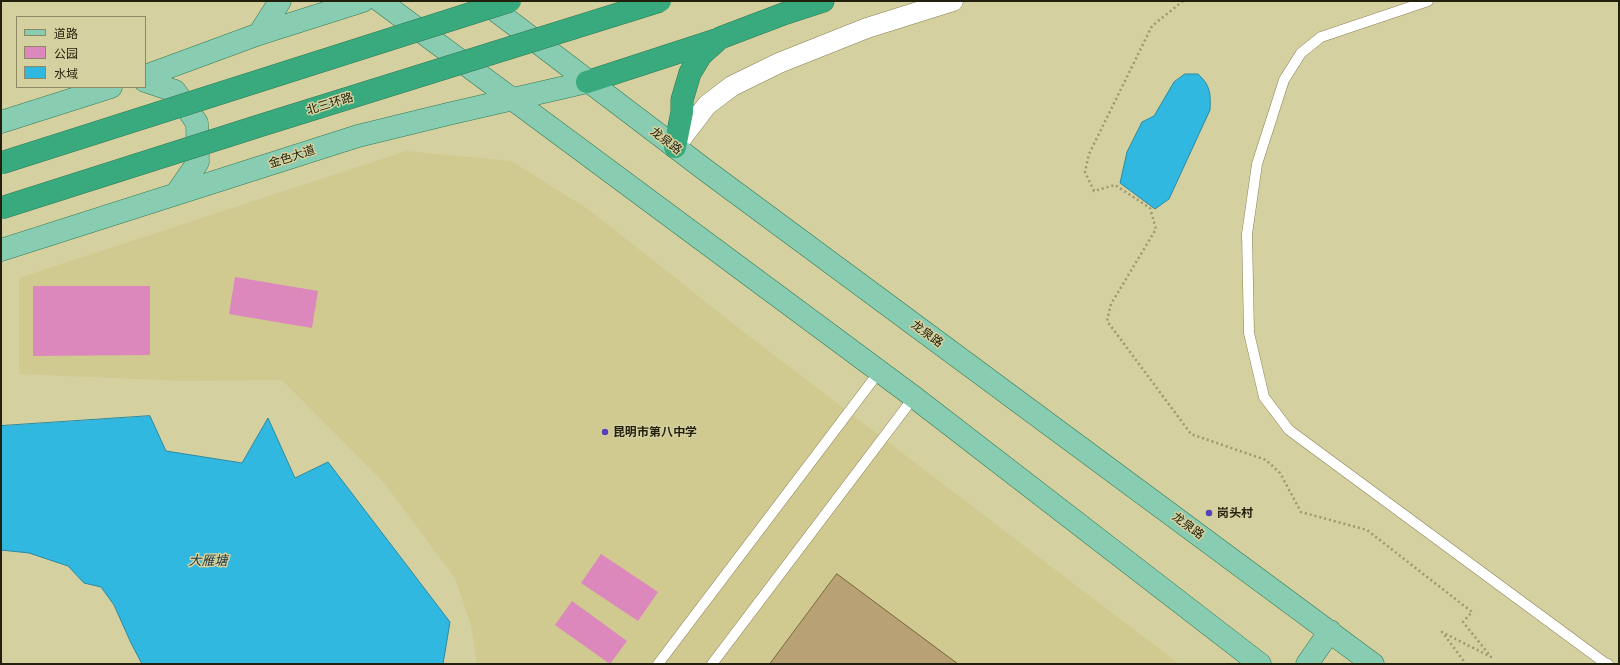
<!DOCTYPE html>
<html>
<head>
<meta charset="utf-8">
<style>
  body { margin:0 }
  #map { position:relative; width:1620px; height:665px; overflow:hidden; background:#d5d09f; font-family:Mulish,"Noto Sans SC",sans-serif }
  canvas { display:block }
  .frame { position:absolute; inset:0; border:2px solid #221f0c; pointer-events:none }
  .legend { position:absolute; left:16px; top:16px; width:130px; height:72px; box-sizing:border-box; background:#d5d09f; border:1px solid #8d8964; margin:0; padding:5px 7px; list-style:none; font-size:12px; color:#221f0c }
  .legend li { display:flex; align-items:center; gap:8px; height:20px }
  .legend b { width:20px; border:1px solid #8d8964 }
</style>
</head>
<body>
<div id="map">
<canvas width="1620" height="665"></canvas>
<div class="frame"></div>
<ul class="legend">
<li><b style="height:5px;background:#88ccb1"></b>道路</li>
<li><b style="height:11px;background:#dc88bc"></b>公园</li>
<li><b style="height:11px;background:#31b8e0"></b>水域</li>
</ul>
</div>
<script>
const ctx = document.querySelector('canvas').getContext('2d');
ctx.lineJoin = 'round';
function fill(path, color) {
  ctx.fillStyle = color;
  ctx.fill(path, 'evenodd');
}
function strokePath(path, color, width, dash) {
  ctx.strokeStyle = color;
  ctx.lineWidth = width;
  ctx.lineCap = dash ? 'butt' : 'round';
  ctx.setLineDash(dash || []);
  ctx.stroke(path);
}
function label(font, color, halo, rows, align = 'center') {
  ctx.font = font + ' Mulish,"Noto Sans SC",sans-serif';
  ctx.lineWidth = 3;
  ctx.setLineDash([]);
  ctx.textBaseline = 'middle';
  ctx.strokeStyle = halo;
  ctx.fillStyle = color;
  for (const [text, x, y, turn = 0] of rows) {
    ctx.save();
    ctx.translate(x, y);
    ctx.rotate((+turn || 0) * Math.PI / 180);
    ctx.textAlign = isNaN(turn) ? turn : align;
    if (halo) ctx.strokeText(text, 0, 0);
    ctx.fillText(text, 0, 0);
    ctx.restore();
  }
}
fill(new Path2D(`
  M406 151 511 161 588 209 745 333 1179 664H477L471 625 455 578 385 484 282 380 183 381 19 374V278Z`), '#d0c990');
fill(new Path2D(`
  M235 277 318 291 312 328 229 314Z
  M33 286H150V355L33 356Z
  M601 554 658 592 638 621 581 583Z
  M572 601 627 641 610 664 555 625Z`), '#dc88bc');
const water = new Path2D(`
  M1185 74H1198C1210 85 1211 93 1210 110L1169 199 1155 209 1120 183 1127 152 1142 122 1154 116 1174 82Z
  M150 416 166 451 242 463 268 418 295 478 328 462 450 622 443 664H142L131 643 114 605 101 587 84 583 68 566 29 553 1 550V426Z`);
fill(water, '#31b8e0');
strokePath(water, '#2c8aa0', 1);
const building = new Path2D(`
  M837 574 958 664H770Z`);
fill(building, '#b9a176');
strokePath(building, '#796339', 1);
const lane = new Path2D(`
  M1428 1 1321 37 1301 53 1284 80 1257 164 1247 234 1249 333 1264 397 1289 430 1605 663 1608 664
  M658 664 879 372
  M712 664 914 397`);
const street = new Path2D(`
  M675 147 707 105 732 86 779 63 867 28 953 1`);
const primary = new Path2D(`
  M380 1 914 397 1260 664
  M483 1 708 172 1373 664
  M259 34 280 1
  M145 76 259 34 363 1
  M145 81 175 91 197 123 198 162 176 194
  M1 122 111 87
  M1 250 358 136 448 114 587 82
  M1307 664 1330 631`);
const highway = new Path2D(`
  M587 82 716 40
  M675 147 682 112V100L690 73 701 55 720 38 786 13 823 1`);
strokePath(lane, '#878153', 11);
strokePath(street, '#878153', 21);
strokePath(primary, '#307955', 23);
strokePath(highway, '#307955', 23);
strokePath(new Path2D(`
  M1183 1 1152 26 1089 154 1085 172 1094 191 1115 185 1150 208 1156 229 1111 304 1107 321 1191 434 1266 460 1280 473 1301 512 1367 530 1472 612 1463 622 1491 657 1442 632 1466 664`), '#9c9870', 2.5, [2, 3]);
strokePath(lane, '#fff', 10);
strokePath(street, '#fff', 20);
strokePath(primary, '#88ccb1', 22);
strokePath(highway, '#38aa7d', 22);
const highwayBridge = new Path2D(`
  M1 163 510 1
  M1 208 262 125 660 1`);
strokePath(highwayBridge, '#307955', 23, []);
strokePath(highwayBridge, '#38aa7d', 22);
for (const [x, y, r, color] of [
  [605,432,4,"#5243bb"],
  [1209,513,4,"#5243bb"]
]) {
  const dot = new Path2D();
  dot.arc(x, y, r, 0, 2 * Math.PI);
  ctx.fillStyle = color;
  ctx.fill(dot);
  strokePath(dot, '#d5d09f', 1.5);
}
label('12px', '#221f0c', '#d5d09f', [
  ["北三环路",330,104,-17],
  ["龙泉路",666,141,37],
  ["金色大道",292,157,-18],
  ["龙泉路",927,334,36],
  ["龙泉路",1188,526,36]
]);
label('bold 12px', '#221f0c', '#d5d09f', [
  ["昆明市第八中学",613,432],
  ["岗头村",1217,513]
], 'left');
label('italic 13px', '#223d47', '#d5d09f', [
  ["大雁塘",208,561]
]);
</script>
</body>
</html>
